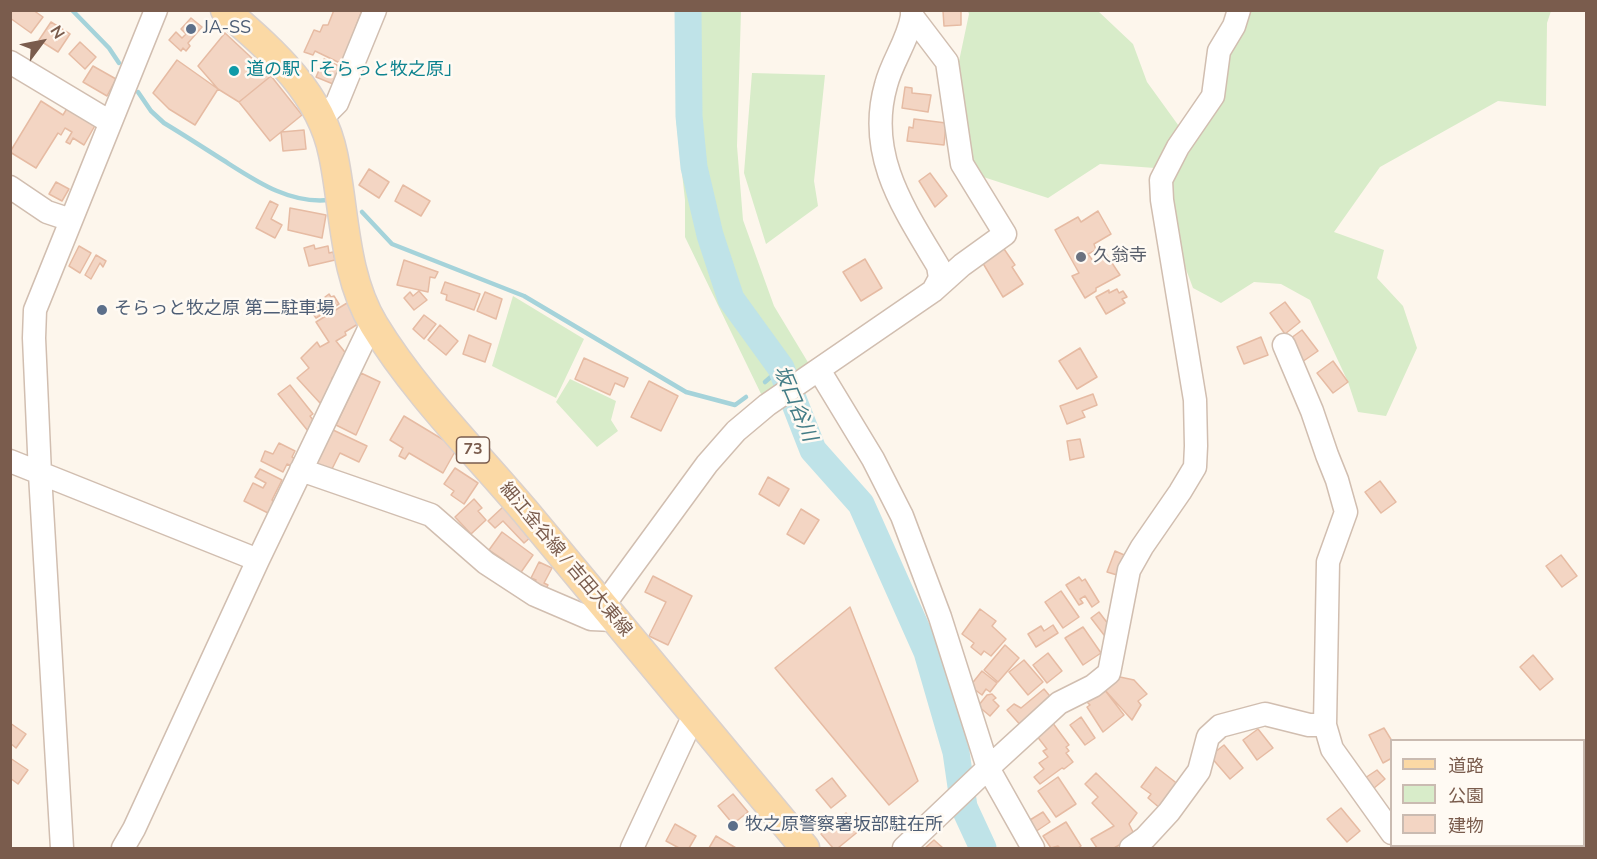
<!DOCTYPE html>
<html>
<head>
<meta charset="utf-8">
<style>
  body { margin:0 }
  #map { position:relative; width:1597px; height:859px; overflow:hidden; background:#fdf6ec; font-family:"Nunito Sans","Noto Sans JP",sans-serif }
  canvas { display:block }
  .frame { position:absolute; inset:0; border:12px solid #7a5c4d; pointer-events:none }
  .legend { position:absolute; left:1390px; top:739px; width:195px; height:108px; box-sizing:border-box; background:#fffaf3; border:2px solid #cabbb1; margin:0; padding:8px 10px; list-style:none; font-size:18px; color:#7a5c4d }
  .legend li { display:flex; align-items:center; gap:12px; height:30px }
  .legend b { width:30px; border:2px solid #cabbb1 }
  .north { position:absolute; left:12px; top:12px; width:60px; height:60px; -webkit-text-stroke:4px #fffaf3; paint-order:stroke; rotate:58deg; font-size:16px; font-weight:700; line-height:24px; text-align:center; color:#7a5c4d }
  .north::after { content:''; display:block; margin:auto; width:21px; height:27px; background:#7a5c4d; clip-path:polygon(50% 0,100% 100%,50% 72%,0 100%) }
</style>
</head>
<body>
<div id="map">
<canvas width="1597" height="859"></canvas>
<div class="frame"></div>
<ul class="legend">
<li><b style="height:8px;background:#fbd9a5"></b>道路</li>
<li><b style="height:16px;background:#d8ecc9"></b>公園</li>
<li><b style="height:16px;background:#f3d5c3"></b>建物</li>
</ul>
<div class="north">N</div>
</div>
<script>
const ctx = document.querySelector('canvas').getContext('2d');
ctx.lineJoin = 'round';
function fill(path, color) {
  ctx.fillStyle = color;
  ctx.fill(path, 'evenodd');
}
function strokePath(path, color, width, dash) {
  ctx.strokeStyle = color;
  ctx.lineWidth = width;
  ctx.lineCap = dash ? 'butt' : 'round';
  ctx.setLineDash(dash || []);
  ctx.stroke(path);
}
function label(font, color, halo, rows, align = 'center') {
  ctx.font = font + ' "Nunito Sans","Noto Sans JP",sans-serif';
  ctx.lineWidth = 5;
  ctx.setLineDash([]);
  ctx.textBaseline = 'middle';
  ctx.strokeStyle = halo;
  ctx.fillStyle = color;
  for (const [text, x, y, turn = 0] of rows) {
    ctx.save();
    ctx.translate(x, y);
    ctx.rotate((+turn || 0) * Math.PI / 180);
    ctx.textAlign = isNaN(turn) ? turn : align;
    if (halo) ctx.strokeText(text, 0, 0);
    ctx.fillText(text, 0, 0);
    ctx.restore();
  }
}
fill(new Path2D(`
  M677 11H741L737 146 743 220 774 306 809 364 763 398 685 237V200L676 119Z
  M968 11H1098L1133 44 1147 82 1181 129 1155 168 1100 164 1048 198 968 172 955 80 969 14Z
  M1244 11H1551L1547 23 1546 106 1498 101 1380 167 1334 232 1384 250 1377 278 1403 306 1417 348 1386 416 1358 412 1348 382 1310 300 1281 284 1254 282 1221 303 1193 288 1181 256 1168 187 1221 100 1234 38Z
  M752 73 825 75 814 181 818 206 766 244 744 173Z
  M513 296 584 339 556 398 492 366Z
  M570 379 616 401 611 420 618 431 597 447 556 402Z`), '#d8ecc9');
strokePath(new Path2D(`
  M72 10 109 48 119 63
  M138 92 151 111 164 123C184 135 204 148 223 160 256 181 289 204 329 200
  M362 212 392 244 524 296 686 392 735 405 746 397
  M765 382 781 368`), '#a5d3da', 4.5);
strokePath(new Path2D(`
  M688 10 689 116 694 167 710 235 731 299 781 368 813 450 861 504 927 652 956 752 964 807 983 848`), '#bfe3e8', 27);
const building = new Path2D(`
  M12 10H33L43 17 31 33 10 18Z
  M334 10H362L342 64 315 51 313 55 304 52 314 30 320 32 323 25H328Z
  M961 10V25L944 26 943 11Z
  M191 18 202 27 188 43 190 46 186 51 183 48 181 51 169 40 176 32 182 38 186 34 181 29Z
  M51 22 70 34 58 52 39 40Z
  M225 33 271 76 239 102 218 89 198 66Z
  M80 42 96 57 85 69 69 54Z
  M324 59 341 67 333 84 316 77Z
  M177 60 218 89 195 125 169 109 153 93Z
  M93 66 116 79 107 96 83 82Z
  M271 76 302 115 270 141 239 102Z
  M905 87 912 88V93L931 95 928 112 902 108Z
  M41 101 63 115 69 105 97 122 84 145 73 138 70 144 66 142 72 132 65 128 61 135 58 133 36 168 10 152Z
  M914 119 946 123 944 145 907 141 909 127 913 128Z
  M304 130 306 149 283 151 281 132Z
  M369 169 389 182 379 198 359 185Z
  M930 173 947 196 935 207 919 181Z
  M56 182 69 189 62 201 49 194Z
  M403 185 430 201 421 216 395 201Z
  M270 201 278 205 271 219 282 225 275 238 256 228Z
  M290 208 326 215 322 238 288 230Z
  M1098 211 1111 234 1094 244 1096 250 1088 254 1093 261 1106 254 1120 275 1096 288V291L1085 298 1072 276 1079 273 1055 230 1078 217 1081 222Z
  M314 245 315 249 328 246 329 253 333 252 335 260 309 266 304 248Z
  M79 246 91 253 80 273 69 266Z
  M1002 246 1015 265 1012 267 1023 284 1003 297 981 260Z
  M96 255 106 261 103 267 100 263 91 279 85 275Z
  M865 259 882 288 861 301 843 272Z
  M404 260 438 272 435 278 430 277 428 292 397 285Z
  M445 282 480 294 474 310 446 300 447 295 441 293Z
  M1117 289 1119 293 1123 291 1127 297 1122 299 1125 303 1106 314 1096 297 1109 290V293Z
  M419 291 427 300 414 310 404 298 410 292 413 296Z
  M485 292 502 299 496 319 477 311Z
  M329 294 331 297 334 296 339 304 316 318 311 311 328 301 325 297Z
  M1285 302 1300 322 1285 334 1270 313Z
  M347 303 358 324 345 332 346 335 336 341 348 356 340 362 344 368 332 378 335 384 327 390 329 395 320 403 297 378 309 368 301 358 317 342 320 347 329 342 316 322Z
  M424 315 436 324 424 339 413 329Z
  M440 325 458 341 446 355 428 340Z
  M1302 330 1318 351 1302 362 1287 341Z
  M469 335 491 344 485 362 463 354Z
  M1261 337 1268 355 1244 364 1237 347Z
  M1080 348 1097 377 1077 389 1059 361Z
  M584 358 628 378 624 387 615 383 610 395 575 379Z
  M1333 361 1348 382 1333 393 1317 373Z
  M361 373 380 382 356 435 336 425Z
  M649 381 678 396 661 431 631 417Z
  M290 385 313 414 310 416 316 424 308 431 278 394Z
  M1093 394 1097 405 1082 411 1085 417 1067 424 1060 406Z
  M404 416 457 448 443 473 409 453 405 459 399 456 403 448 390 440Z
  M331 429 367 446 359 462 340 453 331 471 314 463Z
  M1080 439 1084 457 1070 460 1067 441Z
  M279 443 295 451 292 457 297 460 294 467 287 464 283 472 261 461 265 451 273 454Z
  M455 468 478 483 464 504 451 495 454 491 444 484Z
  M260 469 282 480 272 500 277 503 272 515 244 501 253 483 263 488 266 483 255 477Z
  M768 477 789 489 779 506 759 494Z
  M1380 481 1396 502 1381 513 1365 492Z
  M474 499 482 508 478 511 486 520 471 534 455 517Z
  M504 506 532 536 524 543 503 521 495 528 488 521Z
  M801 509 819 520 804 544 787 534Z
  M502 532 533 555 517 578 500 565 504 560 489 550Z
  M1115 551 1129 557 1117 575 1107 572Z
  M1561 555 1577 576 1562 587 1546 566Z
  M539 562 552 568 544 583 548 585 544 593 532 587 536 580 531 578Z
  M653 576 692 596 668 645 649 636 666 602 645 592Z
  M1079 577 1082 581 1085 579 1099 602 1092 607 1085 596 1080 599 1083 603 1079 605 1066 585Z
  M1061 591 1079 617 1063 628 1045 602Z
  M850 607 918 781 889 805 775 668Z
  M980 609 996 621 992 626 1006 639 991 656 984 651 981 655 971 647 974 643 962 634Z
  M1099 612 1112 629 1104 635 1091 618Z
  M1053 625 1058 633 1036 647 1028 634 1041 626 1044 631Z
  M1083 627 1101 653 1083 665 1065 638Z
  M1005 645 1019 658 998 682 984 670Z
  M1048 653 1062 671 1047 683 1033 665Z
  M1533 655 1553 679 1540 690 1520 667Z
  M1024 660 1043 682 1028 695 1009 672Z
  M982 671 997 683 990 692 986 689 982 695 970 686Z
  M1120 677 1134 680 1147 694 1138 701 1141 705 1132 720 1104 689Z
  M1044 689 1054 701 1023 728 1007 710 1014 704 1021 708Z
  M1104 689 1124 715 1103 732 1087 707 1090 705 1087 702Z
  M992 694 996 698 993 700 999 706 990 716 978 706 987 695Z
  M1081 717 1095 738 1085 745 1070 725Z
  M1052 722 1069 745 1066 747 1069 751 1066 753 1073 762 1064 769 1062 768 1040 784 1034 777 1044 769 1039 763 1048 757 1043 751 1047 749 1036 735Z
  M10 723 26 734 16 748 10 743Z
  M1384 728 1392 741V758L1383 763 1369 735Z
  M1258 729 1273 748 1257 760 1243 740Z
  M1224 745 1243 768 1230 779 1210 756Z
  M10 758 28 770 18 784 10 778Z
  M1156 767 1179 785 1161 809 1148 798 1151 794 1141 787Z
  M1377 770 1385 779 1368 793 1359 782Z
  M1096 773 1137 813 1129 824 1135 836 1114 848H1097L1091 839 1114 826 1092 803 1098 797 1085 784Z
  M1058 777 1076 804 1056 817 1038 791Z
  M832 778 846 796 831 808 816 790Z
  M733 794 748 812 733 824 718 806Z
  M1341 808 1360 831 1347 842 1327 819Z
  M1043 812 1050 822 1032 834 1025 823Z
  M846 813 860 830 838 848H833L821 834Z
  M1066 822 1081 846 1078 848H1060L1058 846 1051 848 1043 836Z
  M675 824 696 836 689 848H679L666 841Z
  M716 836 736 848H709Z
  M934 840 943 848H925Z`);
fill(building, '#f3d5c3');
strokePath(building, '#e6bba3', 1.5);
const minor = new Path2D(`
  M912 16C908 41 892 61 886 85 866 155 904 209 938 266L940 278 933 291
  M10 62 110 122
  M321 119 337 103 375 10
  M10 187 47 212 71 220
  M1284 345 1312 411 1327 455 1337 480 1346 512 1328 562 1325 725 1332 749 1392 833
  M819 370 873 459 902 516 940 617 988 768 1033 848
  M10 461 258 560
  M301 470 431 515 486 563 535 595 591 619 614 620
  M603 606 707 464 736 431 767 405 933 291 962 265 1005 234 962 164 947 62 912 16V10
  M1584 796 1586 794
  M62 848 40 474 34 338 35 310 156 10
  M123 848 134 829 258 560 372 323
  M632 848 694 715
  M904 848 988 768 1059 703 1093 686 1109 673 1129 570 1142 547 1180 492 1195 467 1196 446 1195 400 1162 200 1161 180 1178 147 1213 96 1219 51 1234 26 1239 10
  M1131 848 1145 838 1169 812 1199 771 1208 737 1220 726 1265 714 1309 725H1325
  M1513 848 1518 846`);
const major = new Path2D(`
  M225 10C271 50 320 91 333 154 345 210 343 274 374 325 414 391 475 452 525 511 619 623 711 736 805 848`);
strokePath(minor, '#d1beb0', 25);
strokePath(major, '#dad1cd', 31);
strokePath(minor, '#fff', 22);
strokePath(major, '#fbd9a5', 28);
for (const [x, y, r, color] of [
  [191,29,6,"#5c6f8a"],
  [234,71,6,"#0f9aa8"],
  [1081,257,6,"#6b7280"],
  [102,310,6,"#5c6f8a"],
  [733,826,6,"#5c6f8a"]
]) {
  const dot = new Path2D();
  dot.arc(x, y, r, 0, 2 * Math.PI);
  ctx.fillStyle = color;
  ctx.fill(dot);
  strokePath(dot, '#fffaf3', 2);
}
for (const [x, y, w] of [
  [473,450,33]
]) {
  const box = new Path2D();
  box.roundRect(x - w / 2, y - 13, w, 26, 4.5);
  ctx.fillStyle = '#fffaf3';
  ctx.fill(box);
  strokePath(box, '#7a5c4d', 1.5);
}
label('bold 16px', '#7a5c4d', null, [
  ["73",473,450]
]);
label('18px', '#4e5e75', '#fffaf3', [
  ["JA-SS",203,29],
  ["そらっと牧之原 第二駐車場",114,310],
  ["牧之原警察署坂部駐在所",745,826]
], 'left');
label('18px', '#0d838f', '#fffaf3', [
  ["道の駅「そらっと牧之原」",246,71]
], 'left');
label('18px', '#5b616d', '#fffaf3', [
  ["久翁寺",1093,257]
], 'left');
label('18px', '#7a5c4d', '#fffaf3', [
  ["細江金谷線 / 吉田大東線",565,560,50]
]);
label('italic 20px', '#437c86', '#fffaf3', [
  ["坂口谷川",794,404,67]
]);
</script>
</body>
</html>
